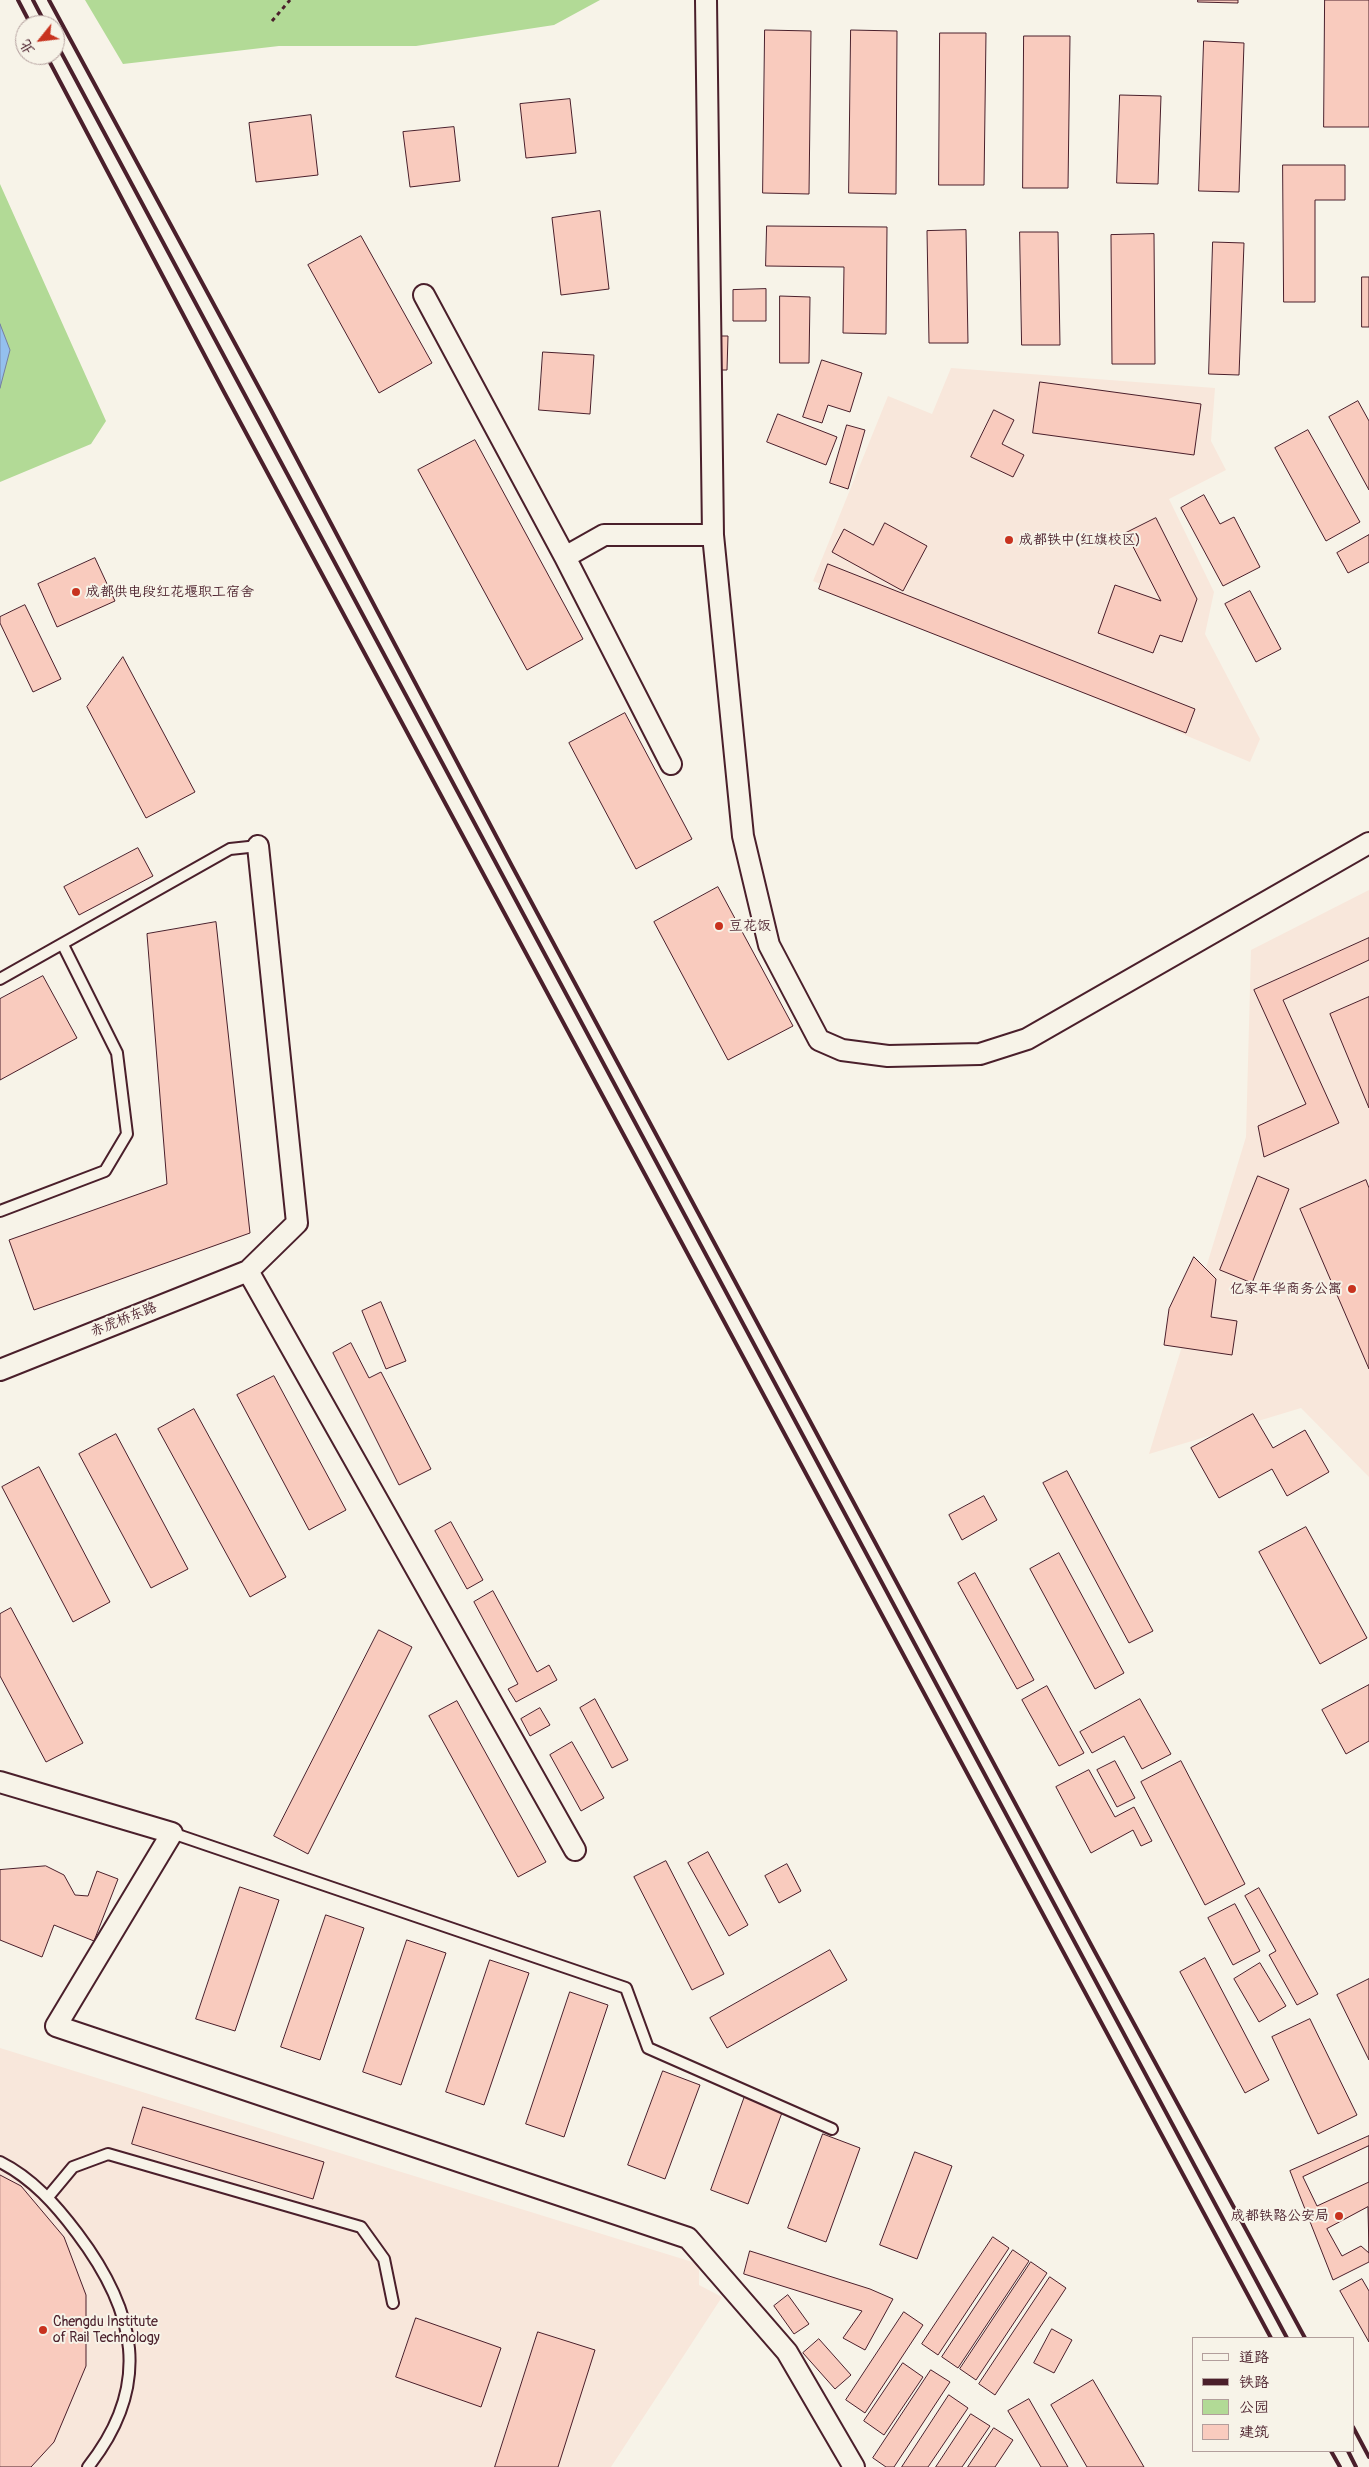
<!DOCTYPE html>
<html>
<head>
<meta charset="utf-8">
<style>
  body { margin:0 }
  #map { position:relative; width:1369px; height:2467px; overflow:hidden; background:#f7f3e8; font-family:Pangolin,"LXGW WenKai TC",sans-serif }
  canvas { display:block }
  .legend { position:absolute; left:1192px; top:2337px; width:162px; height:115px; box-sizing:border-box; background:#f7f3e8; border:1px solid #b29e9c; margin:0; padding:6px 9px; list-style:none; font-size:15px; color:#4a1f2b }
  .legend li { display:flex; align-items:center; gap:10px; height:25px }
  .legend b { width:25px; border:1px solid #b29e9c }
  .north { position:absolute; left:15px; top:15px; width:50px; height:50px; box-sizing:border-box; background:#f7f3e8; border:1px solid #b29e9c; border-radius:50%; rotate:241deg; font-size:14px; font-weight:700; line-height:20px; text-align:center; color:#4a1f2b }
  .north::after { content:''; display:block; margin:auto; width:18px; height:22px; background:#c8321e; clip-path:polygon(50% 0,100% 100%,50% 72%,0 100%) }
</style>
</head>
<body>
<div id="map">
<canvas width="1369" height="2467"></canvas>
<ul class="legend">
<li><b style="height:6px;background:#f7f3e8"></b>道路</li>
<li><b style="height:6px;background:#4a1f2b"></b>铁路</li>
<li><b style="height:14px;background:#b2da96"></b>公园</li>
<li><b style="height:14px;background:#f9cbbe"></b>建筑</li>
</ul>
<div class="north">北</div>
</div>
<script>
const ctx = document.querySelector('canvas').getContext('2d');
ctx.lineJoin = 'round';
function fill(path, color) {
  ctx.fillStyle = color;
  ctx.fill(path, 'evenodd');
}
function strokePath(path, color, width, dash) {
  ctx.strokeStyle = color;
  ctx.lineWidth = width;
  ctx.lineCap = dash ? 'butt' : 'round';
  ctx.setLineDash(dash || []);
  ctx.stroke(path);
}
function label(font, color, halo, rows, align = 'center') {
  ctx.font = font + ' Pangolin,"LXGW WenKai TC",sans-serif';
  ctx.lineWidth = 4;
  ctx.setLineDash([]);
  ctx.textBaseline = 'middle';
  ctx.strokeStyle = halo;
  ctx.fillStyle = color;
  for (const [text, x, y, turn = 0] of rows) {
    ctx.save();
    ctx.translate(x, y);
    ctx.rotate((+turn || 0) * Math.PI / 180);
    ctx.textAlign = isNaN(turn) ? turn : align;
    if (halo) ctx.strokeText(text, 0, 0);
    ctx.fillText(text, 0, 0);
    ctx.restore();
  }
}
fill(new Path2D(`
  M951 368 1215 388 1211 441 1226 470 1169 499 1214 592 1205 634 1260 739 1250 762 813 581 888 396 932 414Z
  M1369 890V1477L1301 1408 1149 1454 1246 1137 1251 950Z
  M0 2048 699 2264V2285L722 2297 611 2467H0Z`), '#f8e7db');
fill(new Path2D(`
  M85 0H600L554 25 416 46H279L123 64Z
  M0 184 106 421 91 444 0 482Z`), '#b2da96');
const water = new Path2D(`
  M0 324 10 350 0 388Z`);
fill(water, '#94c0ee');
strokePath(water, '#7680a0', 1);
const building = new Path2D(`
  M1198 0H1238V3L1198 2Z
  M1325 0H1369V127H1324Z
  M765 30 811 31 809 194 763 193Z
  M851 30 897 31 896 194 849 193Z
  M940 33H986L984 185H939Z
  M1024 36H1070L1068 188H1023Z
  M1204 41 1244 43 1239 192 1199 191Z
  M1120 95 1161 96 1158 184 1117 183Z
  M570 99 576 153 526 158 520 104Z
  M311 115 318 175 256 182 249 123Z
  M454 127 460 181 410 187 403 132Z
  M1283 165H1345V200H1315V302H1284Z
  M600 211 609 289 561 295 552 218Z
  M767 226 887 227 886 334 843 333 844 267 766 266Z
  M966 230 968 343H929L927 231Z
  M1020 232H1058L1060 345H1022Z
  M1154 234 1155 364H1112L1111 235Z
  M361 236 432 363 379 393 308 265Z
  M1213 242 1244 243 1239 375 1209 374Z
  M1362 277H1369V327H1362Z
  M766 289V321H733V290Z
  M780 296 810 297 809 363H780Z
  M717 336H728L727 370H716Z
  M543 352 594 355 590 414 539 410Z
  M822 360 862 373 850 412 828 405 822 423 803 417Z
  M1040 382 1201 404 1194 455 1033 433Z
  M1358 401 1369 421V490L1329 417Z
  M994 410 1014 420 1002 444 1024 455 1013 477 971 457Z
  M778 414 837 437 826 465 767 442Z
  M847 425 865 430 848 489 830 483Z
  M1308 430 1360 522 1326 541 1275 448Z
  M475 440 583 639 527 670 418 470Z
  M1204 495 1220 524 1234 517 1260 567 1223 586 1181 508Z
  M1156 518 1197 599 1182 642 1160 635 1153 653 1098 633 1115 585 1161 601 1126 533Z
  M885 523 927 546 903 591 832 552 844 529 873 545Z
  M1369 535V562L1348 573 1337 553Z
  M95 558 115 601 57 627 38 584Z
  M828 564 1195 709 1186 733 819 589Z
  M1250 591 1281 649 1256 662 1225 604Z
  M25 605 61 679 33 692 0 623V617Z
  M123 657 195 792 146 818 87 707Z
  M625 713 692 839 636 869 569 743Z
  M138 848 153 876 79 915 64 887Z
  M718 887 793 1026 728 1060 654 922Z
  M216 922 250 1233 34 1310 9 1240 167 1184 147 934Z
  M1369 938V960L1283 1000 1339 1123 1264 1157 1258 1126 1306 1104 1254 990Z
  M43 976 77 1038 0 1080V999Z
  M1369 997V1108L1330 1014Z
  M1258 1176 1289 1189 1252 1283 1220 1270Z
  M1366 1180 1369 1188V1369L1300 1209Z
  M1194 1257 1216 1279 1211 1317 1237 1321 1232 1355 1164 1345 1169 1309Z
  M381 1302 406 1361 386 1369 362 1311Z
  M351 1343 369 1378 381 1372 431 1469 399 1485 333 1353Z
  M274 1376 346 1510 309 1530 237 1395Z
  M194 1409 286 1577 250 1597 158 1429Z
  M1253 1414 1273 1448 1305 1430 1329 1472 1287 1496 1272 1469 1219 1498 1191 1448Z
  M116 1434 188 1569 151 1588 79 1454Z
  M39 1467 110 1602 73 1622 2 1487Z
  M1067 1471 1153 1631 1129 1643 1043 1483Z
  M984 1496 997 1520 962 1540 949 1515Z
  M451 1522 483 1580 467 1589 435 1531Z
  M1306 1527 1367 1638 1320 1664 1259 1552Z
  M1059 1553 1124 1673 1095 1689 1030 1569Z
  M975 1573 1034 1680 1017 1689 958 1583Z
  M493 1591 537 1672 549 1665 557 1680 516 1702 508 1689 518 1684 474 1602Z
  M11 1608 83 1743 46 1762 0 1676V1614Z
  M379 1630 412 1647 308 1854 274 1836Z
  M1369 1685V1741L1346 1754 1322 1710Z
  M1047 1686 1084 1753 1059 1766 1022 1700Z
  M595 1699 628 1760 612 1768 580 1708Z
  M1140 1699 1171 1754 1142 1769 1124 1736 1092 1753 1080 1732Z
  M457 1701 546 1862 518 1877 429 1716Z
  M540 1708 550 1725 530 1736 521 1719Z
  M572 1742 604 1798 581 1811 550 1755Z
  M1115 1761 1135 1798 1117 1807 1097 1770Z
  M1181 1761 1245 1884 1205 1905 1141 1782Z
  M1089 1770 1115 1817 1134 1807 1152 1841 1141 1846 1133 1830 1091 1853 1056 1787Z
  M708 1852 748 1925 729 1936 688 1863Z
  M666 1861 724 1974 692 1990 634 1877Z
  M787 1864 801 1891 779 1903 765 1876Z
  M46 1866 64 1875 75 1895 88 1896 97 1871 118 1879 94 1941 54 1925 42 1957 0 1940V1870Z
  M240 1887 279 1900 235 2031 196 2019Z
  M1259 1888 1318 1994 1297 2005 1269 1955 1276 1951 1245 1896Z
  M1235 1904 1260 1951 1233 1965 1208 1918Z
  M326 1915 364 1928 320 2060 281 2047Z
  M407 1940 446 1953 401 2085 363 2072Z
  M830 1950 847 1980 727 2048 710 2018Z
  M1205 1958 1269 2080 1245 2093 1180 1972Z
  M490 1960 529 1973 484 2105 446 2092Z
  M1260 1963 1286 2006 1259 2022 1234 1979Z
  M1369 1979V2060L1337 1995Z
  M570 1992 608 2005 564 2137 526 2124Z
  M1310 2019 1357 2115 1318 2134 1272 2037Z
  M663 2071 700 2085 665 2179 628 2165Z
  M745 2096 783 2110 748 2204 711 2190Z
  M143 2107 324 2162 313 2199 132 2144Z
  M823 2134 860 2148 826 2242 788 2228Z
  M1369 2136V2262L1333 2280 1290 2171Z
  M1369 2146V2182L1317 2206 1303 2177Z
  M915 2152 952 2166 917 2259 880 2245Z
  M0 2175 21 2186 64 2237 86 2295V2366L54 2442 31 2467H0Z
  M1368 2207 1369 2253 1361 2246 1342 2256 1327 2229Z
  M993 2237 1009 2248 938 2355 922 2344Z
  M1013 2250 1029 2261 958 2368 942 2357Z
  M750 2251 870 2289 893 2299 865 2350 843 2338 862 2311 744 2274Z
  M1031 2262 1047 2273 976 2380 960 2369Z
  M1050 2277 1066 2288 995 2395 979 2384Z
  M1362 2279 1369 2291V2342L1340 2291Z
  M788 2295 809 2324 794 2334 774 2306Z
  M904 2312 923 2325 865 2413 846 2400Z
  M416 2318 501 2348 481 2407 396 2377Z
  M1052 2329 1072 2340 1054 2373 1034 2363Z
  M538 2332 595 2350 558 2467H495Z
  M819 2339 851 2375 835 2389 803 2353Z
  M903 2363 923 2377 884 2435 864 2421Z
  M931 2370 950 2382 894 2467H886L873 2458Z
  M1093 2380 1144 2467H1087L1051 2405Z
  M949 2395 968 2408 928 2467H902Z
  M1029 2399 1068 2467H1041L1008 2411Z
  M971 2414 990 2426 962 2467H936Z
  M994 2428 1013 2440 995 2467H968Z`);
fill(building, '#f9cbbe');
strokePath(building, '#4a1f2b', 1);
const service = new Path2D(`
  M0 979 230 849 258 846
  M0 1211 105 1171 127 1134 117 1053 63 945
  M172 1833 626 1988 648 2048 832 2129
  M0 2162C32 2178 56 2205 77 2233 136 2311 153 2385 88 2467
  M48 2197 73 2167 108 2154 361 2227 384 2259 393 2303`);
const minor = new Path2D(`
  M706 0 713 535 743 836 769 945 819 1040 842 1050 888 1056 980 1054 1027 1039 1369 843
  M424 295 565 557 671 764
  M565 557 604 535H713
  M248 1271 575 1850
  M0 1370 248 1271 297 1223 258 846
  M0 1782 172 1833 56 2026 688 2238 787 2352 854 2467`);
strokePath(service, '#4a1f2b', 14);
strokePath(minor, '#4a1f2b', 24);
strokePath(new Path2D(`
  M272 21 290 0`), '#4a1f2b', 3, [4, 4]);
strokePath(service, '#f7f3e8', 10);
strokePath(minor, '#f7f3e8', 20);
strokePath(new Path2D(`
  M18 0 31 25
  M33 0 46 25
  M49 0 271 410 512 866 1095 1952 1305 2338
  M55 41 1287 2338
  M46 55 224 392 1271 2338
  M1353 2427 1369 2457
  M1331 2451 1340 2467
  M1348 2451 1356 2467`), '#4a1f2b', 4);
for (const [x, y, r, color] of [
  [1009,540,5,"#c8321e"],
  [76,592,5,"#c8321e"],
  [719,926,5,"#c8321e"],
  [1352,1289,5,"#c8321e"],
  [1339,2216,5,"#c8321e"],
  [43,2330,5,"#c8321e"]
]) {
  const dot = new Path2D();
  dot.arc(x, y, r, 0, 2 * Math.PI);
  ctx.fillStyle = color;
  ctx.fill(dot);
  strokePath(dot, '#f7f3e8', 2);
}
label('14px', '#4a1f2b', '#f7f3e8', [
  ["成都铁中(红旗校区)",1019,540],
  ["成都供电段红花堰职工宿舍",86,592],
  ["豆花饭",729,926],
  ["亿家年华商务公寓",1342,1289,"right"],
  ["成都铁路公安局",1329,2216,"right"],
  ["Chengdu Institute",53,2322],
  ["of Rail Technology",53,2338]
], 'left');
label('14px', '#4a1f2b', '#f7f3e8', [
  ["赤虎桥东路",124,1320,-22]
]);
</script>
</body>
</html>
